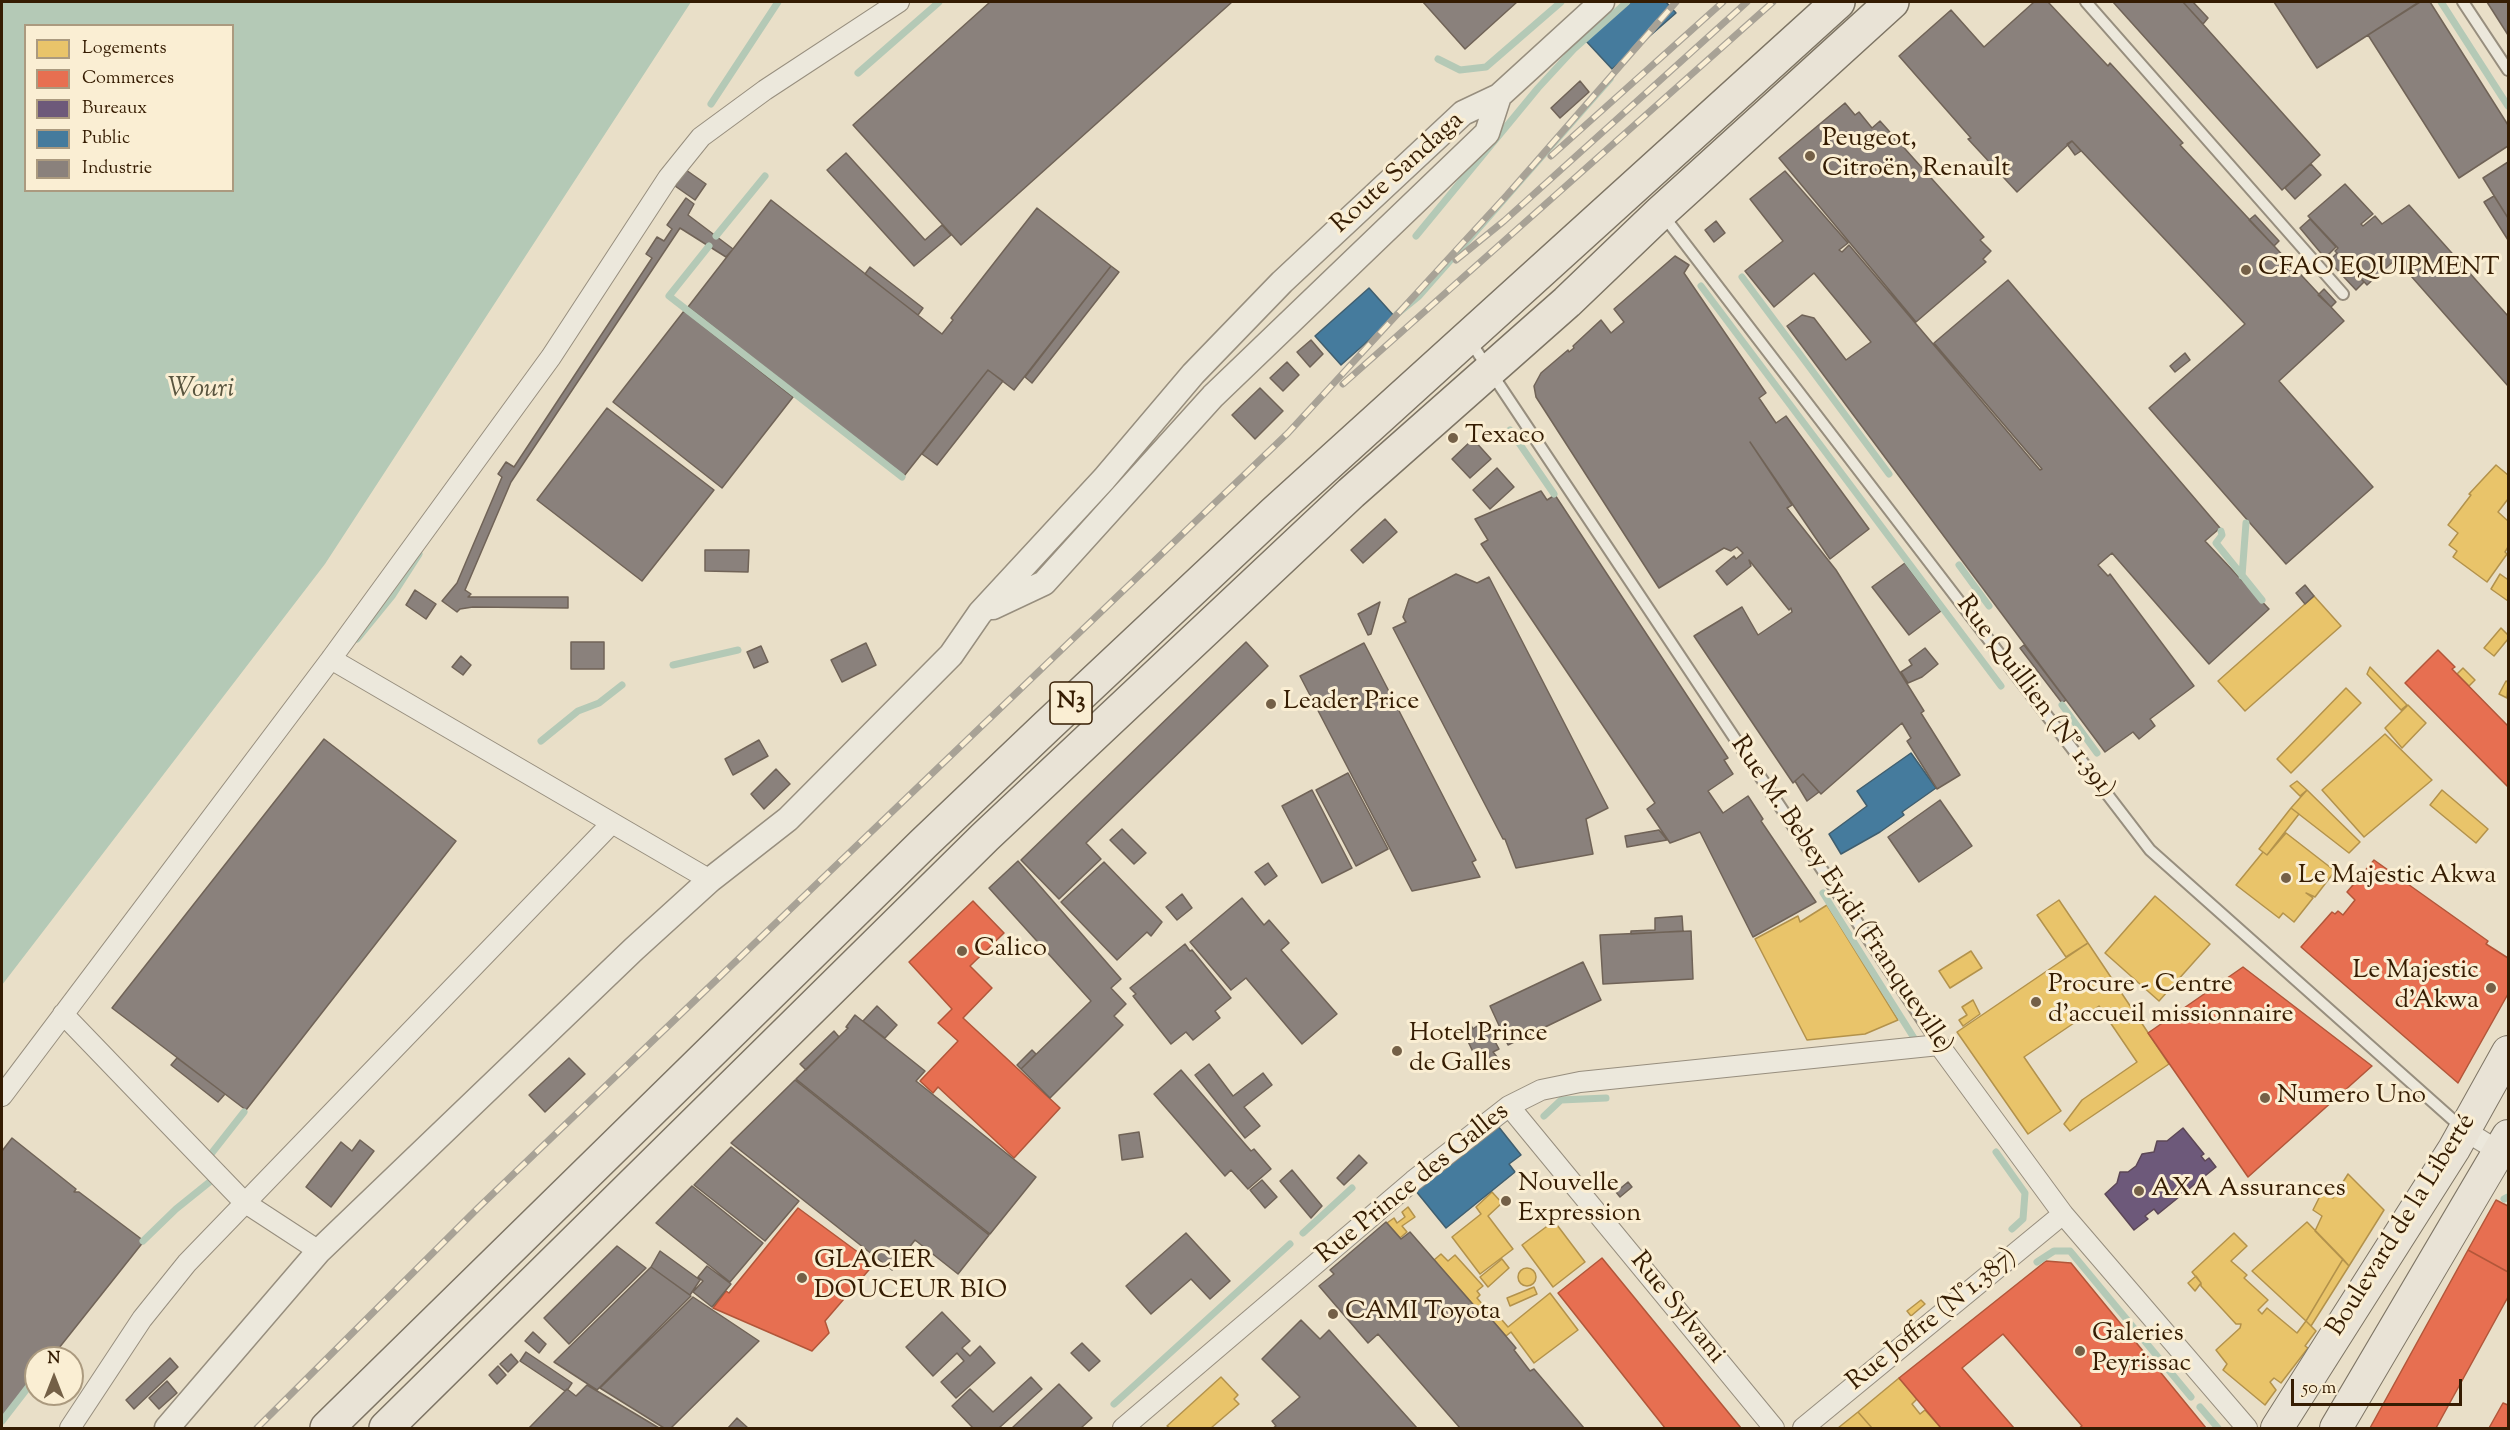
<!DOCTYPE html>
<html>
<head>
<meta charset="utf-8">
<style>
  body { margin:0 }
  #map { position:relative; width:2510px; height:1430px; overflow:hidden; background:#e9dfc8; font-family:"Sorts Mill Goudy",serif }
  canvas { display:block }
  .frame { position:absolute; inset:0; border:3px solid #351c02; pointer-events:none }
  .legend { position:absolute; left:24px; top:24px; width:210px; height:168px; box-sizing:border-box; background:#faeed3; border:2px solid #ab9a7f; margin:0; padding:8px 10px; list-style:none; font-size:18px; color:#351c02 }
  .legend li { display:flex; align-items:center; gap:12px; height:30px }
  .legend b { width:30px; border:2px solid #ab9a7f }
  .north { position:absolute; left:24px; top:1346px; width:60px; height:60px; box-sizing:border-box; background:#faeed3; border:2px solid #ab9a7f; border-radius:50%; rotate:0deg; font-size:16px; font-weight:700; line-height:24px; text-align:center; color:#351c02 }
  .north::after { content:''; display:block; margin:auto; width:21px; height:27px; background:#746047; clip-path:polygon(50% 0,100% 100%,50% 72%,0 100%) }
  .scale { position:absolute; left:2291px; top:1379px; width:171px; height:27px; box-sizing:border-box; border:3px solid #351c02; border-top:0; padding-left:8px; font-size:18px; line-height:21px; white-space:nowrap; color:#351c02; -webkit-text-stroke:4px #faeed3; paint-order:stroke }
</style>
</head>
<body>
<div id="map">
<canvas width="2510" height="1430"></canvas>
<div class="frame"></div>
<ul class="legend">
<li><b style="height:16px;background:#e9c46a"></b>Logements</li>
<li><b style="height:16px;background:#e76f51"></b>Commerces</li>
<li><b style="height:16px;background:#6d597a"></b>Bureaux</li>
<li><b style="height:16px;background:#457b9d"></b>Public</li>
<li><b style="height:16px;background:#8a817c"></b>Industrie</li>
</ul>
<div class="north">N</div>
<div class="scale">50 m</div>
</div>
<script>
const ctx = document.querySelector('canvas').getContext('2d');
ctx.lineJoin = 'round';
function fill(path, color) {
  ctx.fillStyle = color;
  ctx.fill(path, 'evenodd');
}
function strokePath(path, color, width, dash) {
  ctx.strokeStyle = color;
  ctx.lineWidth = width;
  ctx.lineCap = dash ? 'butt' : 'round';
  ctx.setLineDash(dash || []);
  ctx.stroke(path);
}
function label(font, color, halo, rows, align = 'center') {
  ctx.font = font + ' "Sorts Mill Goudy",serif';
  ctx.lineWidth = 6;
  ctx.setLineDash([]);
  ctx.textBaseline = 'middle';
  ctx.strokeStyle = halo;
  ctx.fillStyle = color;
  for (const [text, x, y, turn = 0] of rows) {
    ctx.save();
    ctx.translate(x, y);
    ctx.rotate((+turn || 0) * Math.PI / 180);
    ctx.textAlign = isNaN(turn) ? turn : align;
    if (halo) ctx.strokeText(text, 0, 0);
    ctx.fillText(text, 0, 0);
    ctx.restore();
  }
}
fill(new Path2D(`
  M2 2H691L325 564 2 985ZM26 26H232V190H26Z`), '#b4c9b6');
const homes = new Path2D(`
  M2496 465 2508 475V499L2498 512 2508 521V547L2505 552 2507 554 2487 582 2453 557 2457 551 2449 545 2458 533 2448 525 2471 495 2469 494Z
  M2500 574 2507 579 2508 577V601L2491 589Z
  M2314 596 2341 626 2245 711 2218 681Z
  M2501 628 2508 635V639L2494 656 2484 648Z
  M2370 667 2407 705 2401 710 2367 674Z
  M2463 668 2475 680 2469 686 2457 674Z
  M2506 681 2508 682 2507 698 2499 694Z
  M2346 688 2361 703 2291 773 2277 759Z
  M2408 705 2426 723 2402 748 2385 728Z
  M2385 734 2432 780 2364 837 2322 790Z
  M2297 781 2307 790 2300 796 2290 786Z
  M2307 790 2360 842 2349 853 2291 808Z
  M2442 790 2488 829 2476 843 2430 805Z
  M2291 808 2299 814 2267 855 2259 849Z
  M2286 833 2335 871 2315 897 2306 893 2313 898 2294 922 2283 913 2279 918 2236 885 2263 852 2267 855Z
  M2155 896 2210 944 2159 1001 2105 953Z
  M2059 900 2088 943 2066 957 2037 915Z
  M1827 905 1898 1020 1865 1034 1807 1040 1755 939 1798 916 1800 922Z
  M2088 943 2169 1064 2070 1131 2064 1124 2082 1100 2137 1062 2099 1006 2024 1057 2061 1111 2028 1134 1957 1032Z
  M1971 951 1982 968 1950 988 1939 971Z
  M1973 1000 1980 1014 1963 1026 1959 1020 1967 1015 1962 1007Z
  M2348 1174 2384 1210 2349 1266 2315 1231 2322 1216 2313 1210 2322 1192 2333 1198Z
  M1492 1192 1502 1203 1488 1216 1513 1249 1480 1274 1452 1237 1481 1214 1476 1207Z
  M1408 1207 1415 1217 1402 1226 1407 1232 1400 1238 1387 1223 1394 1218 1397 1223 1405 1217 1402 1212Z
  M1554 1221 1585 1262 1553 1287 1522 1245Z
  M2307 1222 2343 1259 2306 1321 2252 1271Z
  M2234 1233 2247 1246 2231 1261 2247 1275 2244 1278 2268 1300 2258 1310 2262 1314 2267 1308 2297 1333 2306 1321 2316 1331 2305 1346 2308 1348 2281 1383 2274 1378 2270 1382 2276 1390 2265 1405 2223 1370 2227 1364 2216 1350 2240 1328 2241 1324H2236L2201 1286V1283L2192 1272Z
  M1441 1254 1448 1261 1455 1255 1483 1286 1477 1291 1480 1295 1477 1298 1489 1312 1484 1317 1434 1260Z
  M1502 1259 1509 1268 1488 1287 1480 1277Z
  M2343 1259 2349 1266 2311 1326 2306 1321Z
  M1518 1277a9 9 0 1 1 18 0a9 9 0 1 1-18 0Z
  M2196 1276 2201 1283 2195 1291 2188 1283Z
  M1534 1287 1537 1294 1510 1306 1507 1298Z
  M1550 1293 1578 1330 1534 1363 1511 1332 1506 1336 1490 1318 1496 1313 1508 1327Z
  M1921 1300 1925 1304 1911 1316 1907 1311Z
  M1221 1377 1238 1395 1234 1399 1239 1404 1211 1428H1170L1167 1426Z
  M1899 1378 1917 1399 1912 1404 1920 1414 1925 1410 1941 1428H1872L1858 1412Z
  M1858 1412 1872 1428H1838Z`);
fill(homes, '#e9c46a');
strokePath(homes, '#b3924b', 1.5);
const shops = new Path2D(`
  M2438 650 2455 667 2452 669 2508 726V787L2405 683Z
  M2374 860 2488 941 2486 944 2508 958V994L2458 1083 2301 947 2332 912 2335 914 2338 911 2343 915 2355 900 2347 892Z
  M973 901 1004 933 970 966 992 988 963 1018 1060 1108 1014 1158 938 1087 933 1093 920 1081 958 1041 938 1023 952 1009 909 962Z
  M2243 967 2372 1066 2248 1177 2148 1033Z
  M2496 1200 2508 1206V1272L2468 1250Z
  M798 1208 874 1264 825 1321 829 1333 812 1351 713 1308 726 1291 729 1293Z
  M2468 1250 2508 1272V1297L2436 1428H2370Z
  M1602 1258 1741 1428H1665L1558 1293Z
  M2046 1261 2071 1263 2206 1428H2079L2082 1426 2003 1334 1962 1368 2014 1428H1941L1899 1378Z
  M2503 1403 2508 1405V1428H2489Z`);
fill(shops, '#e76f51');
strokePath(shops, '#b25639', 1.5);
const offices = new Path2D(`
  M2183 1128 2204 1154 2201 1156 2205 1161 2209 1158 2216 1167 2158 1214 2154 1209 2145 1216 2148 1219 2134 1230 2105 1194 2117 1183 2120 1172H2128L2136 1166 2142 1154 2154 1152 2157 1141H2167Z`);
fill(offices, '#6d597a');
strokePath(offices, '#5c4756', 1.5);
const public = new Path2D(`
  M1631 2H1666L1676 13 1612 69 1586 41Z
  M1369 288 1395 317 1341 365 1315 336Z
  M1911 753 1936 788 1902 812 1904 815 1880 832 1841 854 1829 834 1867 806 1857 791Z
  M1498 1126 1521 1155 1509 1164 1515 1172 1446 1228 1411 1185 1452 1159 1454 1162Z`);
fill(public, '#457b9d');
strokePath(public, '#405e6e', 1.5);
const industry = new Path2D(`
  M990 2H1232L961 245 853 125Z
  M1423 2H1517L1465 49Z
  M2034 2H2048L2108 66 2110 63 2183 143 2180 145 2344 321 2279 381 2373 487 2286 564 2149 408 2245 324 2072 141 2017 192 1968 139 1971 138 1899 56 1951 10 1984 47Z
  M2113 2H2183L2320 155 2282 190Z
  M2183 2H2193L2208 18 2203 24Z
  M2274 2H2419L2317 68Z
  M2420 2H2430L2508 125V146L2459 178 2368 35Z
  M2487 2H2508V35Z
  M1580 81 1589 92 1560 118 1551 108Z
  M1845 103 1855 115 1859 112 1872 128 1880 121 1984 237 1980 240 1991 251 1983 259 1986 262 1916 322 1779 158Z
  M2072 141 2081 151 2075 155 2067 144Z
  M846 153 925 240 942 225 951 235 914 266 827 170Z
  M2508 162V218L2483 178Z
  M2311 164 2321 175 2295 199 2285 188Z
  M686 170 706 184 695 200 675 186Z
  M1785 171 1848 243 1839 250 1842 252 1849 245 2040 470 2042 469 1934 343 2008 280 2220 528 2205 541 2269 609 2209 664 2112 553 2098 565 2108 576 2110 574 2194 686 2150 719 2155 726 2139 739 2133 732 2105 752 1787 326 1802 315 1814 318 1846 360 1871 342 1814 273 1774 307 1745 271 1783 241 1750 199Z
  M2345 184 2373 214 2361 224 2363 226 2375 216 2382 224 2409 205 2508 316V386L2396 259 2367 285 2335 251 2338 248 2308 216Z
  M2494 196 2508 218V240L2484 202Z
  M686 198 694 204 688 215 733 249 726 257 680 228 511 482 465 590 471 594 468 597H568V608L473 607 460 609 457 612 442 601 457 583 502 477 498 474 506 462 514 467 652 258 646 254 657 237 664 241 672 229 667 225Z
  M771 200 942 334 953 320 951 318 1037 208 1111 266 1014 390 988 370 904 476 688 307Z
  M2255 215 2279 241 2274 246 2249 220Z
  M2310 219 2336 247 2325 258 2300 228Z
  M1716 221 1725 233 1714 242 1705 230Z
  M2337 253 2364 282 2356 290 2329 261Z
  M1675 256 1689 265 1684 273 1766 393 1759 398 1776 423 1786 416 1869 529 1830 559 1750 442 1792 505 1787 508 1836 570 1924 711 1921 713 1960 775 1937 789 1907 741 1911 738 1902 723 1821 794 1803 774 1793 783 1694 636 1742 607 1758 635 1792 612 1791 608 1789 610 1749 560 1751 566 1727 585 1716 571 1734 556 1736 559 1743 553 1737 547 1731 551 1724 548 1659 588 1536 397 1534 386 1541 373 1568 350 1569 352 1574 348 1573 346 1601 320 1611 333 1624 322 1614 309Z
  M1111 266 1119 272 1032 383 1025 377Z
  M870 267 923 308 918 315 865 274Z
  M2324 289 2336 302 2331 307 2318 295Z
  M684 311 793 397 722 488 613 402Z
  M1311 340 1323 354 1310 367 1297 352Z
  M2185 353 2190 360 2175 372 2170 366Z
  M1287 362 1299 375 1283 391 1270 378Z
  M988 370 1003 381 937 465 922 454Z
  M1260 388 1283 411 1255 439 1232 415Z
  M607 408 714 490 642 581 537 500Z
  M1473 439 1491 459 1470 478 1452 459Z
  M1497 468 1514 487 1490 509 1473 490Z
  M1541 491 1547 500 1555 495 1728 758 1724 760 1733 774 1708 791 1723 813 1748 796 1763 819 1761 821 1816 902 1753 937 1700 832 1670 843 1647 809 1655 803 1481 544 1488 540 1475 519Z
  M1385 519 1397 532 1363 563 1351 550Z
  M705 550H749L748 572 705 571Z
  M1905 563 1941 611 1909 635 1872 587Z
  M1456 574 1477 583 1489 577 1608 808 1586 819 1593 854 1516 868 1505 839H1503L1393 628 1406 622 1403 617 1409 599Z
  M2305 585 2314 596 2305 604 2296 593Z
  M415 590 436 604 426 619 406 605Z
  M1380 602 1371 634 1368 635 1358 614Z
  M571 642H604V669H571Z
  M1246 642 1268 666 1086 843 1101 859 1059 899 1021 860Z
  M866 643 876 665 842 682 831 660Z
  M1364 643 1476 860 1472 862 1480 877 1412 891 1300 676Z
  M2024 645 2066 700 2062 703 2020 648Z
  M761 646 768 662 754 668 747 652Z
  M1925 648 1938 664 1922 677 1908 683 1901 672 1912 665 1909 660Z
  M461 656 471 665 463 675 452 667Z
  M324 739 456 841 246 1110 112 1008Z
  M759 740 768 756 733 775 725 759Z
  M776 769 790 784 764 809 751 794Z
  M1348 773 1388 849 1356 866 1316 790Z
  M1803 774 1819 792 1807 801 1795 781Z
  M1312 790 1352 868 1322 883 1282 806Z
  M1940 800 1972 846 1919 882 1888 837Z
  M1122 829 1146 853 1134 864 1110 840Z
  M1659 830 1667 840 1627 847 1625 836Z
  M1018 861 1121 979 1111 988 1126 1004 1114 1016 1123 1025 1050 1098 1021 1069 1091 1001 989 888Z
  M1104 862 1162 922 1151 936 1147 932 1117 960 1061 902Z
  M1268 863 1277 876 1265 885 1255 872Z
  M1182 894 1192 908 1177 920 1166 907Z
  M1242 898 1264 925 1269 920 1289 943 1281 950 1337 1014 1302 1044 1246 978 1231 990 1190 942Z
  M1682 916 1683 931 1631 934V931L1655 930V918Z
  M1691 931 1693 979 1603 984 1600 935Z
  M1185 944 1190 951 1192 950 1231 998 1215 1011 1220 1018 1193 1040 1186 1032 1171 1044 1133 996 1136 994 1130 988Z
  M1583 962 1601 1000 1508 1045 1490 1006Z
  M877 1006 897 1025 885 1038 863 1021Z
  M855 1015 925 1071 916 1081 1036 1177 990 1234 796 1079 848 1028 846 1027Z
  M1484 1021 1499 1049 1493 1052 1501 1062 1491 1068 1485 1057 1482 1059 1478 1052 1474 1054 1462 1029 1470 1024 1473 1029Z
  M834 1031 839 1037 806 1070 800 1064Z
  M1032 1050 1036 1054 1021 1069 1017 1065Z
  M177 1058 225 1094 218 1102 171 1065Z
  M569 1058 585 1074 545 1112 529 1095Z
  M1209 1064 1233 1096 1263 1073 1272 1085 1244 1107 1260 1126 1245 1138 1195 1075Z
  M1181 1070 1251 1151 1254 1149 1271 1169 1248 1189 1231 1170 1225 1176 1154 1094Z
  M795 1080 989 1235 958 1274 915 1240 892 1270 731 1143Z
  M1139 1132 1143 1157 1122 1160 1119 1135Z
  M12 1138 76 1189 74 1192H79L144 1241 51 1358H36V1377L2 1421V1151Z
  M360 1140 374 1151 331 1207 306 1187 341 1142 352 1151Z
  M731 1147 799 1201 765 1241 694 1185Z
  M1359 1155 1367 1163 1344 1185 1337 1178Z
  M1292 1170 1322 1206 1311 1218 1280 1181Z
  M1262 1180 1277 1197 1265 1208 1250 1190Z
  M1628 1182 1632 1187 1620 1197 1616 1192Z
  M692 1186 763 1243 730 1282 656 1223Z
  M1386 1222 1401 1239 1410 1232 1484 1317 1487 1314 1516 1348 1514 1350 1530 1371 1534 1369 1584 1428H1460L1378 1334 1368 1343 1319 1286 1334 1274 1330 1270Z
  M1186 1233 1230 1281 1210 1299 1191 1279 1151 1314 1126 1286Z
  M617 1246 646 1268 569 1344 544 1318Z
  M660 1251 700 1280 690 1295 651 1267Z
  M707 1266 731 1284 712 1307 693 1292 703 1281 698 1277Z
  M651 1267 691 1296 597 1390 554 1362Z
  M693 1297 759 1341 671 1428H664L600 1388Z
  M942 1312 970 1341 962 1348 970 1356 980 1346 995 1363 956 1398 941 1382 964 1361 957 1353 933 1376 906 1347Z
  M1301 1320 1320 1339 1329 1330 1417 1428H1273L1276 1426 1272 1421 1300 1397 1262 1359Z
  M533 1332 546 1344 539 1353 525 1341Z
  M1082 1343 1100 1361 1089 1371 1071 1353Z
  M526 1352 572 1383 568 1389 565 1391 520 1361Z
  M511 1354 518 1362 508 1372 500 1364Z
  M170 1358 178 1367 134 1409 126 1400Z
  M498 1366 506 1375 497 1384 489 1375Z
  M1031 1377 1042 1389 999 1428H973L952 1406 970 1389 993 1412Z
  M167 1381 177 1393 159 1409 149 1398Z
  M1059 1384 1092 1418 1081 1428H1012Z
  M587 1385 659 1428H529L567 1389 576 1396Z
  M737 1418 748 1428H728Z`);
fill(industry, '#8a817c');
strokePath(industry, '#706357', 1.5);
strokePath(new Path2D(`
  M2441 2 2508 106
  M1438 59 1460 70 1486 67 1561 2
  M858 73 939 2
  M711 104 778 2
  M716 236 765 176
  M1416 236 1538 88 1574 49 1627 2
  M709 246 669 296 902 477
  M1742 277 1795 348
  M1701 286 2001 686
  M1397 314 1419 296 1610 79
  M1796 349 1889 474
  M1510 430 1554 494
  M2221 531 2222 535 2216 543 2262 600
  M1959 565 1989 606
  M2242 576 2246 523
  M357 639 392 596 419 554
  M673 665 738 650
  M2062 705 2097 753
  M541 741 578 711 599 703 622 685
  M1823 893 1914 1038
  M1544 1116 1561 1100 1606 1098
  M1996 1152 2025 1193 2023 1219 2012 1229
  M211 1154 244 1112
  M2504 1199 2508 1197
  M1303 1233 1352 1188
  M143 1241 176 1209 217 1176
  M2037 1262 2054 1251H2070L2191 1397
  M1114 1404 1290 1244
  M2200 1407 2218 1428
  M2 1421 36 1377`), '#b4c9b6', 7);
const service = new Path2D(`
  M2086 2 2343 294
  M2463 2 2508 70
  M1663 215 2150 850 2461 1127
  M1470 341 1939 1045`);
const minor = new Path2D(`
  M331 659 710 880
  M63 1014 244 1202 319 1251
  M2 1096 331 659 551 357 668 178 701 137 765 90 899 2
  M1509 1106 1774 1428
  M2464 1130 2508 1157
  M70 1428 142 1319 187 1263 612 823
  M1123 1428 1413 1181 1509 1106 1541 1090 1580 1082 1939 1045 2063 1214 2247 1428
  M1803 1428 2063 1214`);
const tertiary = new Path2D(`
  M993 607 1044 583 1213 396 1487 133 1499 96
  M167 1428 319 1251 634 949 710 880 788 819 951 655 980 613 1104 479 1193 374 1282 282 1463 113 1499 96 1602 2`);
const primary = new Path2D(`
  M2277 1428 2454 1149 2508 1052
  M2336 1428 2508 1136`);
const trunk = new Path2D(`
  M327 1428 923 844 1046 727 1274 513 1838 2
  M386 1428 985 837 1351 493 1567 302 1661 212 1892 2`);
strokePath(service, '#978e7e', 14);
strokePath(minor, '#978e7e', 22);
strokePath(tertiary, '#978e7e', 27);
strokePath(primary, '#7d7464', 34);
strokePath(trunk, '#7d7464', 36);
strokePath(service, '#ece8dc', 10);
strokePath(minor, '#ece8dc', 20);
strokePath(tertiary, '#ece8dc', 24);
strokePath(primary, '#e9e3d6', 32);
strokePath(trunk, '#e9e3d6', 33);
const rail = new Path2D(`
  M1551 156 1723 2
  M1456 260 1504 221 1747 2
  M1343 384 1773 2
  M257 1428 478 1208 1288 433 1507 195 1676 2`);
strokePath(rail, '#a8a296', 7);
strokePath(rail, '#faeed3', 4.5, [14]);
for (const [x, y, r, color] of [
  [1810,156,6,"#746047"],
  [2246,270,6,"#746047"],
  [1453,438,6,"#746047"],
  [1271,704,6,"#746047"],
  [2286,878,6,"#746047"],
  [962,951,6,"#746047"],
  [2491,988,6,"#746047"],
  [2036,1002,6,"#746047"],
  [1397,1051,6,"#746047"],
  [2265,1098,6,"#746047"],
  [2139,1191,6,"#746047"],
  [1506,1201,6,"#746047"],
  [802,1278,6,"#746047"],
  [1333,1314,6,"#746047"],
  [2080,1351,6,"#746047"]
]) {
  const dot = new Path2D();
  dot.arc(x, y, r, 0, 2 * Math.PI);
  ctx.fillStyle = color;
  ctx.fill(dot);
  strokePath(dot, '#faeed3', 2);
}
for (const [x, y, w] of [
  [1071,703,42]
]) {
  const box = new Path2D();
  box.roundRect(x - w / 2, y - 21, w, 42, 4.5);
  ctx.fillStyle = '#faeed3';
  ctx.fill(box);
  strokePath(box, '#351c02', 1.5);
}
label('bold 24px', '#351c02', null, [
  ["N3",1071,703]
]);
label('26px', '#351c02', '#faeed3', [
  ["Peugeot,",1822,141],
  ["Citroën, Renault",1822,171],
  ["CFAO EQUIPMENT",2258,270],
  ["Texaco",1465,438],
  ["Leader Price",1283,704],
  ["Le Majestic Akwa",2298,878],
  ["Calico",974,951],
  ["Le Majestic",2479,973,"right"],
  ["d'Akwa",2479,1003,"right"],
  ["Procure - Centre",2048,987],
  ["d'accueil missionnaire",2048,1017],
  ["Hotel Prince",1409,1036],
  ["de Galles",1409,1066],
  ["Numero Uno",2277,1098],
  ["Nouvelle",1518,1186],
  ["Expression",1518,1216],
  ["AXA Assurances",2151,1191],
  ["GLACIER",814,1263],
  ["DOUCEUR BIO",814,1293],
  ["CAMI Toyota",1345,1314],
  ["Galeries",2092,1336],
  ["Peyrissac",2092,1366]
], 'left');
label('26px', '#351c02', '#faeed3', [
  ["Route Sandaga",1399,174,-42],
  ["Rue Quillien (N° 1.391)",2034,698,53],
  ["Rue M. Bebey Eyidi (Franqueville)",1840,896,56],
  ["Rue Prince des Galles",1414,1185,-39],
  ["Boulevard de la Liberté",2403,1226,-58],
  ["Rue Sylvani",1676,1309,51],
  ["Rue Joffre (N°1.387)",1933,1321,-39]
]);
label('italic 27px', '#59553f', '#faeed3', [
  ["Wouri",201,391]
]);
</script>
</body>
</html>
